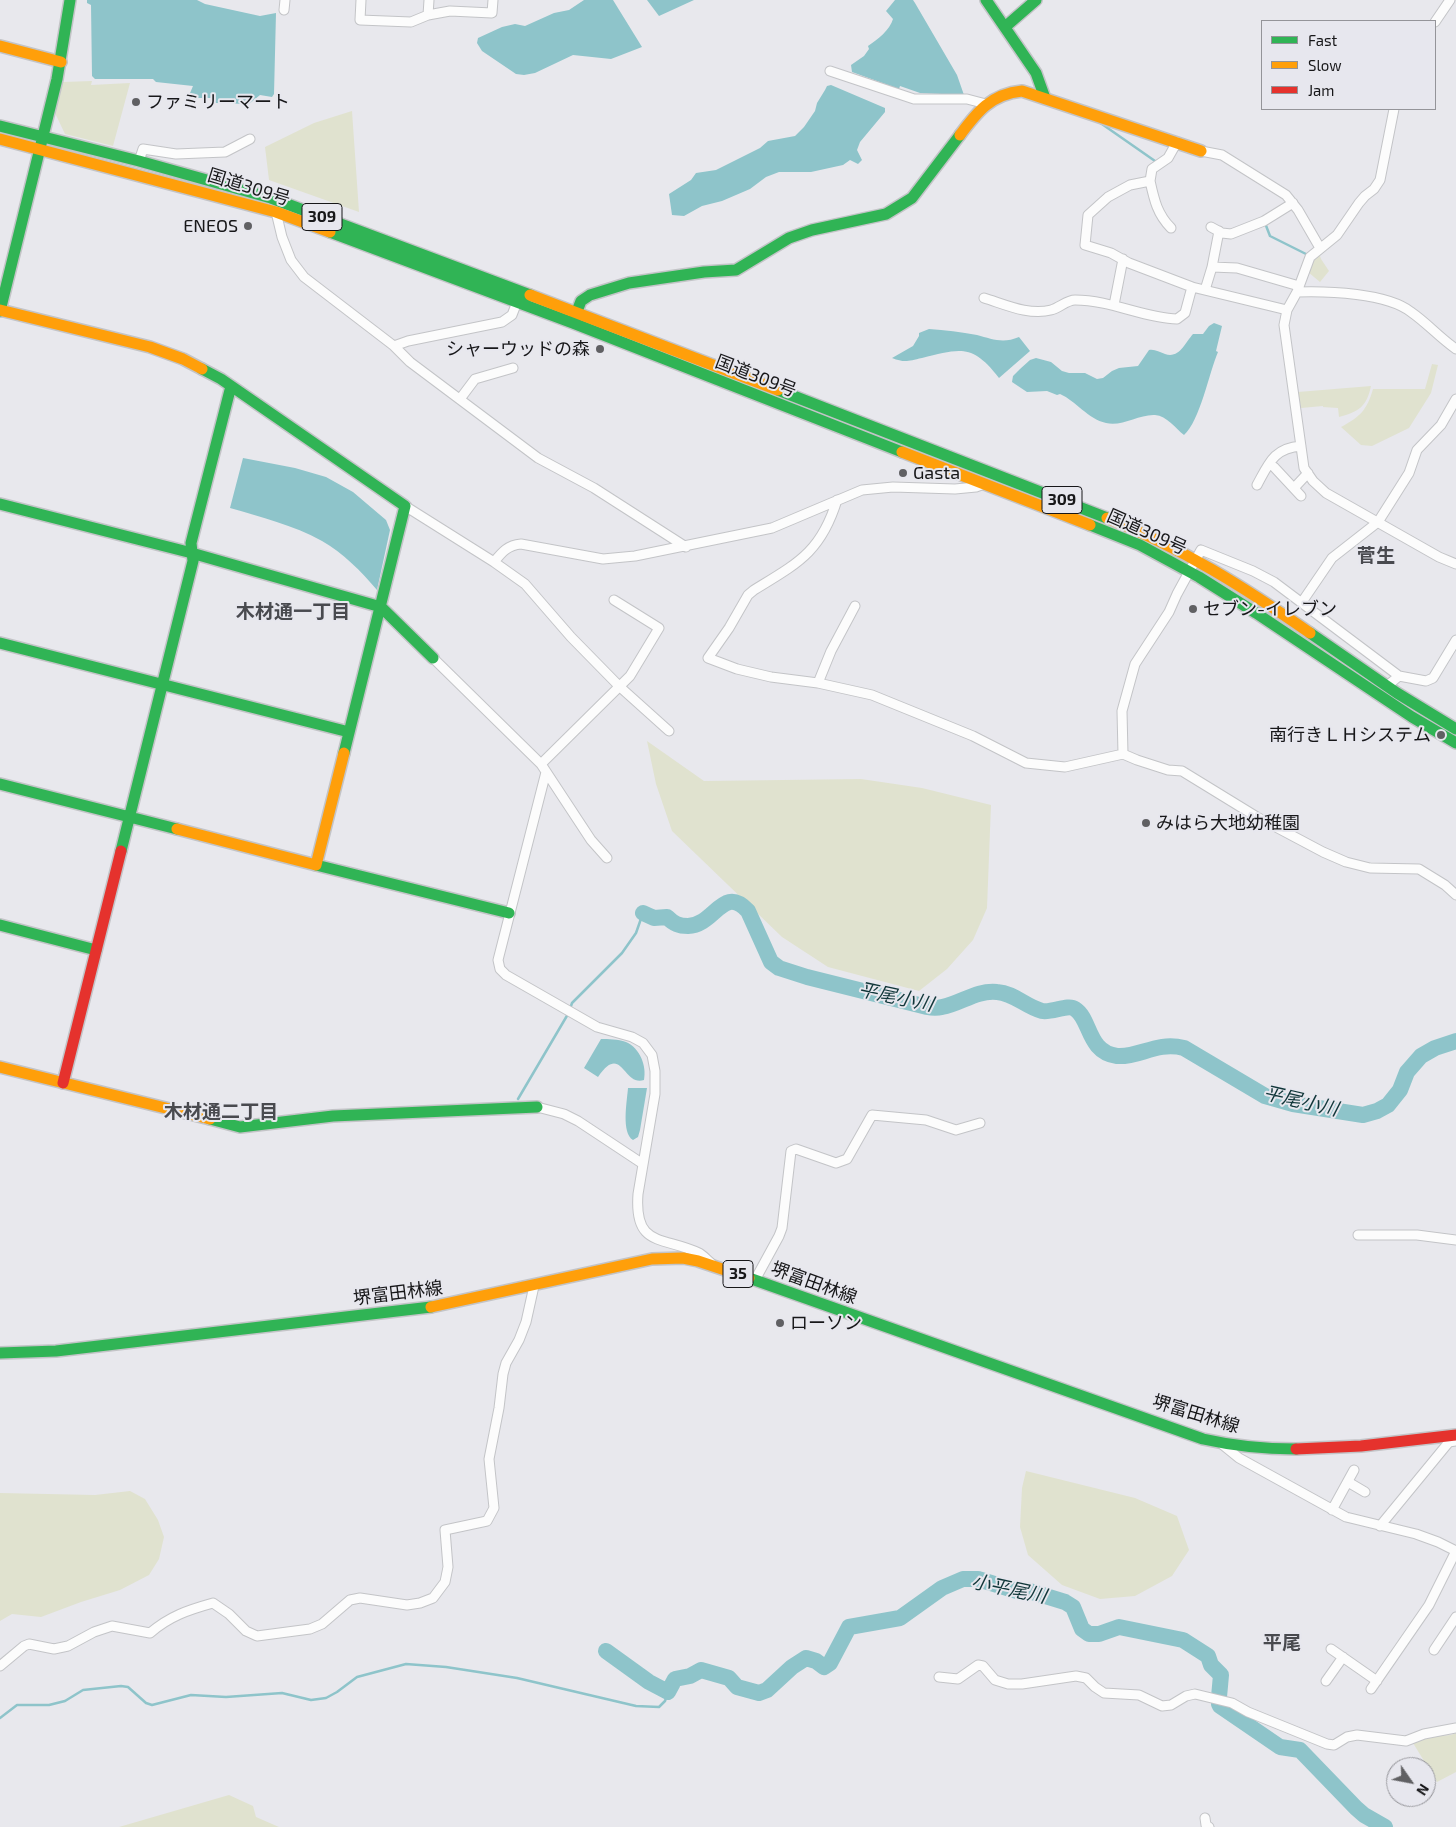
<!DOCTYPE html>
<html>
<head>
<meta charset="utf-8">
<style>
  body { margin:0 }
  #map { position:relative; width:1456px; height:1827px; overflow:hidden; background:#e8e8ed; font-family:"Exo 2",sans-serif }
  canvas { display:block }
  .legend { position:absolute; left:1261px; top:20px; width:175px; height:90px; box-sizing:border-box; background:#e7e7ee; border:1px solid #949499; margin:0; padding:6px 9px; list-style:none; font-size:15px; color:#171719 }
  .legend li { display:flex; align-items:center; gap:10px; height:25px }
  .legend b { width:25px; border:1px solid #949499 }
  .north { position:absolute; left:1386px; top:1757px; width:50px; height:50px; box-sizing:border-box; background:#e7e7ee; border:1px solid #949499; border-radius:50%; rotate:123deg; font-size:14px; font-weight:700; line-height:20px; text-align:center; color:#171719 }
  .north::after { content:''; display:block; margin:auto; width:18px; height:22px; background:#606063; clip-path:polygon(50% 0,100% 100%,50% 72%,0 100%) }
</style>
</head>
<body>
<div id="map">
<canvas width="1456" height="1827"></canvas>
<ul class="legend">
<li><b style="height:6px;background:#30b455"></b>Fast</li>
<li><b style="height:6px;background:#ff9f0a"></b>Slow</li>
<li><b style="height:6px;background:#e5322d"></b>Jam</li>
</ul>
<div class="north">N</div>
</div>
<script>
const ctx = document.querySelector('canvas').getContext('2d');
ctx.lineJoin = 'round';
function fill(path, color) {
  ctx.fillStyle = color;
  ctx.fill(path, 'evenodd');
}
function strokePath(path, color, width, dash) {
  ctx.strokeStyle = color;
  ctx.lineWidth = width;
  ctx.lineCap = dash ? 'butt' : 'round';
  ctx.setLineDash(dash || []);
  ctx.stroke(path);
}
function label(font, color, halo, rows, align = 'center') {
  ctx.font = font + ' "Exo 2","Noto Sans JP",sans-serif';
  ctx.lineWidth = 4;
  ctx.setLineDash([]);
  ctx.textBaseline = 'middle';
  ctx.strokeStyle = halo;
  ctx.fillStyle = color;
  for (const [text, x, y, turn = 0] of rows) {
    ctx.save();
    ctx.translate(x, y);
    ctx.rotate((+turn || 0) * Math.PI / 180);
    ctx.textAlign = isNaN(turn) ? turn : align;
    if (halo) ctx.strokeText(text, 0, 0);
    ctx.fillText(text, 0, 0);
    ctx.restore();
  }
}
fill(new Path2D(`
  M92 81 91 85 130 83 113 146 65 134 55 113 63 82Z
  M352 111 359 212 269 180 265 147 314 123Z
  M1319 253 1321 259 1329 271 1320 282 1308 272 1314 258Z
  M1432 364 1438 365 1431 393 1409 428 1372 446 1361 445 1341 427C1360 417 1367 410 1373 389H1425Z
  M1371 386C1367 406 1359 412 1339 417L1338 408 1323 407V406L1301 408 1298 392Z
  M647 741 704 781 861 779 922 788 991 805 987 908 973 940 947 969 919 991 828 967 782 937 672 831 656 784Z
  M1026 1471 1135 1498 1177 1516 1189 1550 1172 1576 1135 1596 1100 1599 1062 1585 1028 1555 1020 1527 1022 1488Z
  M130 1491 145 1499 158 1520 164 1537 159 1559 149 1575 120 1590 81 1602 41 1617 12 1614 0 1621V1493L95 1495Z
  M1456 1733V1772L1437 1782 1413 1743 1427 1737 1451 1735Z
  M229 1795 253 1806 256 1817 279 1827H119Z`), '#e0e2cf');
fill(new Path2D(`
  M87 0H197L205 4 260 16 276 13 274 94 272 97 260 95 249 104 216 103 211 98H188L193 86 156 82 153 79H95L92 76 91 5 87 3Z
  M584 0H613L642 47 611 59 573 55 535 73 524 75 516 74 482 51 477 43 478 38 502 27 515 24 525 26 554 13 569 10Z
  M647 0H694L659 16Z
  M895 0H913L915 3 957 75 964 95 920 93 900 86 899 89 852 72 851 65 864 56 869 49 868 46C877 40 890 30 893 19L886 11Z
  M831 85 885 108V112L860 142 857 150 862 160 858 164 850 160 843 165 811 172H779L766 177 750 189 722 201 702 206 684 216 672 215 669 194 691 180 696 173 716 170 760 148 768 141 795 136 804 127 815 111 817 103 825 90 827 86Z
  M1214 323 1222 326 1216 351 1218 352C1209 373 1200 421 1184 435 1175 428 1167 416 1155 415 1139 414 1122 427 1106 423 1088 419 1076 401 1060 394L1057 395 1047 391 1027 392 1012 382 1013 376 1020 369 1030 360 1036 358 1051 362 1062 371 1069 373H1085L1097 379 1103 378 1112 371 1119 368 1138 366 1149 350C1155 349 1159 352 1165 354 1179 359 1185 343 1193 334H1203L1209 326Z
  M929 329C945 330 961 332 977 335 992 339 1003 344 1019 337L1030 351 999 378C972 343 960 349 922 358 908 361 905 363 892 358L913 346 919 336V333Z
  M243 458 295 468 326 477 353 492 386 520 390 530 377 590C361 571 343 553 322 541 293 525 261 517 230 508Z
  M601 1039C608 1039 618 1039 626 1042 640 1048 647 1066 644 1080 623 1087 622 1042 598 1077L584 1068Z
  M628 1088H647L640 1130 638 1137 633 1140C621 1133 627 1101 628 1088Z`), '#8ec4ca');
strokePath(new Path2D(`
  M1099 122 1155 161
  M1265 223 1270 236 1306 254
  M570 1009 572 1003 622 953 636 933 643 913
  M518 1099 568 1014
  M0 1718 17 1705H49L65 1701 83 1690 121 1686 128 1687 146 1703 152 1705 191 1695 226 1697 282 1693 311 1700 326 1698 337 1692 357 1677 406 1664 446 1667 517 1678 636 1706 659 1707 665 1701 668 1692`), '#8ec4ca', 2.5);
strokePath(new Path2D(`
  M643 913 654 918 667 917C674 924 679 926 688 926 715 925 723 884 748 911L771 962 779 968 807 977 927 1007C932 1008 938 1008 942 1007 962 1003 976 990 997 992 1014 993 1026 1007 1042 1011 1052 1013 1068 1004 1075 1009 1091 1019 1087 1052 1117 1056 1139 1058 1156 1041 1184 1048L1265 1096 1293 1104 1363 1115 1377 1111 1388 1105 1400 1090 1407 1072 1421 1056 1435 1048 1456 1041
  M606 1651 649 1682 668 1692 675 1679 690 1676 701 1670 729 1678 737 1687 759 1693 767 1690 792 1667 806 1658 816 1661 824 1667 830 1663 849 1627 900 1618 942 1588 963 1579H978L1017 1591 1026 1590 1065 1602 1073 1607 1082 1629 1089 1634H1099L1119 1627 1183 1640 1208 1656 1211 1665 1221 1675 1219 1697
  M1219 1704 1220 1706 1280 1747 1300 1750 1356 1808 1364 1815 1385 1827`), '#8ec4ca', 16);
const street = new Path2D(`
  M361 0 360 20 411 22 428 15 450 11 492 13 493 0
  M284 10 285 0
  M428 15 429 0
  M1435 22 1450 0
  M830 71 914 99H967L986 104
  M1394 109 1380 180 1374 189 1365 196 1359 203 1337 235 1310 257 1297 292 1287 310 1284 325 1304 468 1313 481 1326 493 1439 557 1456 564
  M1177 142 1168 158 1152 169 1150 181 1130 185 1108 197 1088 215 1085 245 1111 253 1129 263 1192 287
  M1201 151 1222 155 1286 195 1298 210 1320 248
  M139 161 143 149 176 154 225 152 250 139
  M1150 181C1154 199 1157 214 1171 228
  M276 212 282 237 291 260 304 277 394 346 410 362 538 458 594 488 686 547
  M1211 227 1222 233 1231 234 1264 221 1293 203
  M1212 267 1237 268 1299 286
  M1205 290 1212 267 1219 231
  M1297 292C1328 291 1387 293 1411 312 1427 323 1440 338 1456 349
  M984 298C1004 304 1029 316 1051 310 1059 308 1067 300 1075 300 1111 300 1144 318 1177 319L1185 313 1192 287 1287 310
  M1114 305 1123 259
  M394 346 408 341 502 322 512 315 517 302
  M460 399 475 379 513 368
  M1274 467 1301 496
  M1257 485C1269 463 1274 448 1301 446
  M1294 488 1308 473
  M837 500C821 552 798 563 754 590L748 595 729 628 708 658 737 669 771 677 818 683 872 695 973 736 1026 763 1065 767 1123 754 1137 760 1168 770 1182 771 1257 817 1323 852 1346 862 1370 868 1419 869 1445 885 1456 895
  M405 506 494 562 525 584 571 637 620 687 669 731
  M494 562C502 552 508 545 521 544L603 559 635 556 772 528 862 490 893 487 955 489 976 487 984 484
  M1302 602 1332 558 1378 522 1409 473 1417 450 1441 425 1456 399
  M433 658 541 764 591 840 607 858
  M818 683 831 651 855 606
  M1387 686 1399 676 1426 681 1433 678 1456 640
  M1123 754 1122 711 1135 664 1169 612 1177 594 1201 550 1253 571 1274 582 1399 676
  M541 764 630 676 659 628 614 600
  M546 772 498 960 500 969 506 975 597 1027 632 1037 643 1043 652 1055 655 1071V1094L638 1194C634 1248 663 1236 699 1253 703 1255 707 1260 711 1263
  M537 1107 564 1114 578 1121 643 1164
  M1358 1235H1417L1456 1240
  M755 1280 779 1236 782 1228 791 1151 796 1149 836 1163 847 1159 872 1115 926 1120 956 1130 980 1123
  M1223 1445 1239 1458 1346 1517 1416 1534 1438 1542 1456 1551
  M1348 1482 1365 1492
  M1332 1510 1354 1470
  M1380 1526 1449 1442 1456 1441
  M1331 1649 1377 1681
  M1434 1650 1456 1617
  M0 1666 24 1646 29 1644 54 1649 68 1646 94 1632 112 1626 150 1633C170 1616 188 1610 213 1603L229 1614 246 1631 257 1636 310 1629 322 1624 350 1600 360 1598 407 1605 420 1603 433 1598 445 1582 448 1567 445 1530 487 1521 494 1508 489 1459 499 1408 503 1374 506 1363 519 1340 526 1322 534 1286
  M939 1677 958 1679 978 1665 983 1666 995 1680 1008 1684H1022L1076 1676 1086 1678 1095 1687 1104 1693 1139 1695 1162 1706 1171 1705 1186 1696 1195 1694 1232 1703 1248 1712 1327 1744 1334 1745 1347 1737 1357 1735 1406 1741 1424 1734 1456 1728
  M1326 1681 1343 1657
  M1371 1689 1429 1605 1456 1551
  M1205 1818 1206 1825 1209 1827`);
const fast = new Path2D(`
  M986 0 1036 73 1045 98
  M1005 27 1036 0
  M0 126 139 161 271 198 530 295
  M330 232 573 323 902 452
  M0 311 57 79 70 0
  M574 319 581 301 590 295 629 283 704 272 736 270 789 238 812 230 886 214 912 198 960 135
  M202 369 221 379 405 506 344 753
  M778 390 1107 518
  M0 504 188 552 381 607 433 658
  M1090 525 1140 545 1199 577 1256 613 1412 717 1456 743
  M1310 633 1397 693 1456 729
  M0 643 349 732
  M0 784 177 829
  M121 851 193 561 191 543 231 386
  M316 865 509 913
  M0 925 96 950
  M210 1119 240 1127 333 1116 537 1107
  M749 1278 1203 1439C1234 1446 1264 1449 1296 1449
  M0 1353 56 1351 431 1307`);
const slow = new Path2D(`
  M0 46 61 62
  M960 135C977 112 991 94 1022 91L1201 151
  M0 139 276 212 330 232
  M530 295 778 390
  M0 310 150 347 183 359 202 369
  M902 452 1090 525
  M1107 518C1182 548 1244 587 1310 633
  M177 829 316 865 344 753
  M0 1067 210 1119
  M431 1307 652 1259 683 1258 698 1261 749 1278`);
const jam = new Path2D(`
  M63 1083 121 851
  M1296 1449 1361 1446 1456 1435`);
strokePath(street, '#c3c4c7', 11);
strokePath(fast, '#c3c4c7', 14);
strokePath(slow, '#c3c4c7', 14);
strokePath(jam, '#c3c4c7', 14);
strokePath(street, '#fcfcfc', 9);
strokePath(fast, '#30b455', 11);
strokePath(slow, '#ff9f0a', 11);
strokePath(jam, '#e5322d', 11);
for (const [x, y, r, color] of [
  [136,102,5,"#606063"],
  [248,226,5,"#606063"],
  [600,349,5,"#606063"],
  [903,473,5,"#606063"],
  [1193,609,5,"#606063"],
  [1441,735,5,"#606063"],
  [1146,823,5,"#606063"],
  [780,1323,5,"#606063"]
]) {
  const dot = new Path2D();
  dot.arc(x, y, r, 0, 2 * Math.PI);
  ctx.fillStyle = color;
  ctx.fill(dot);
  strokePath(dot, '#e7e7ee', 2);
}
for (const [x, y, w] of [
  [322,217,40],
  [1062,500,40],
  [738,1274,30]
]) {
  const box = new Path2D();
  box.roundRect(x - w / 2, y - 13.5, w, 27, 4);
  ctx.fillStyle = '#e7e7ee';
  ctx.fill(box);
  strokePath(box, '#171719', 1);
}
label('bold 16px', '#171719', null, [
  ["309",322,217],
  ["309",1062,500],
  ["35",738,1274]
]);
label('18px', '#171719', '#e7e7ee', [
  ["ファミリーマート",146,102],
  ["ENEOS",238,226,"right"],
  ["シャーウッドの森",590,349,"right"],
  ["Gasta",913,473],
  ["セブン-イレブン",1203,609],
  ["南行きＬＨシステム",1431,735,"right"],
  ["みはら大地幼稚園",1156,823],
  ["ローソン",790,1323]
], 'left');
label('18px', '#171719', '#e7e7ee', [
  ["国道309号",249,187,17],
  ["国道309号",756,376,21],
  ["国道309号",1147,532,24],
  ["堺富田林線",814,1283,20],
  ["堺富田林線",398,1293,-7],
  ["堺富田林線",1196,1414,17]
]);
label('bold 19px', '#494a4f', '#e7e7ee', [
  ["菅生",1376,556],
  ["木材通一丁目",293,612],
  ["木材通二丁目",221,1112],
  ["平尾",1282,1643]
]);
label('italic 19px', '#103639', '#e7e7ee', [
  ["平尾小川",896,997,12],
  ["平尾小川",1301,1101,13],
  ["小平尾川",1009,1589,12]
]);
</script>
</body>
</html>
